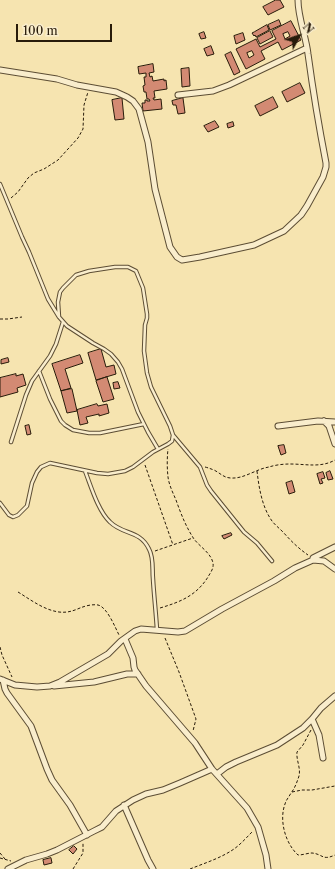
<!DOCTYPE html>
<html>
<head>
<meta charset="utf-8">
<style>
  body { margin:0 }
  #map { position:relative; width:335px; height:869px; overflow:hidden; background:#f6e4b0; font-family:"Libre Caslon Text",serif }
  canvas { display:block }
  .north { position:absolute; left:279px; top:16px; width:40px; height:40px; -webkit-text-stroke:3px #f9edcc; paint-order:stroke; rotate:50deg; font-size:11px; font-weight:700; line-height:16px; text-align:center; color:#281b0a }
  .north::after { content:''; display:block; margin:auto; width:14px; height:18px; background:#281b0a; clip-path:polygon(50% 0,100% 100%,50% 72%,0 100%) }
  .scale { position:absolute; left:16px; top:24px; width:96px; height:18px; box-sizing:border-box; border:2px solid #281b0a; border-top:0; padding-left:5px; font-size:12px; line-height:14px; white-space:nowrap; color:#281b0a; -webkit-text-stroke:3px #f9edcc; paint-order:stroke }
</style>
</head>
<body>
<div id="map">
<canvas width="335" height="869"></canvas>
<div class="north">N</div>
<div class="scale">100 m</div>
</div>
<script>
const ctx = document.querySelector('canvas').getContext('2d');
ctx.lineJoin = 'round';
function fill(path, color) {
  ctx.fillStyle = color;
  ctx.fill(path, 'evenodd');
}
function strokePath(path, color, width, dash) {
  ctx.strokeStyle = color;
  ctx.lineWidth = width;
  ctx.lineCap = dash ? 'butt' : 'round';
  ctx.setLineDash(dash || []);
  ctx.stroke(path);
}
const building = new Path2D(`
  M276 0H280L284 7 268 15 263 7Z
  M279 20 281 25 270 30 268 25Z
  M291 21 301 40 282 50 278 42 261 51 265 59 246 69 236 49 256 39 260 47 276 39 272 31ZM288 32 290 36 285 39 283 34ZM252 51 254 55 249 58 247 53Z
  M267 25 269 30 256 37 255 35 254 36 252 33 254 32Z
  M270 31 273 37 260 44 257 38Z
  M204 32 206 38 201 39 199 34Z
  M243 33 245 40 236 44 234 36Z
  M211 46 214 54 207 56 204 49Z
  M231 52 240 72 234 75 225 55Z
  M153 64 154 72 149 73 150 77 152 76 153 81 164 79V81L166 80 167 89 154 91 155 98H153L154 100 161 99 162 109 143 111 142 103H145V100H147V101H150L149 99H147L146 92H144L143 86 145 85 144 77H146V73L139 74 138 67Z
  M189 68 190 86 182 87 181 69Z
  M300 83 305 93 287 102 282 92Z
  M273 97 278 107 260 116 255 106Z
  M122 98 124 119 115 120 112 100Z
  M183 98 185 113 178 114 176 105H173L172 101Z
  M215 121 219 127 208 132 204 126Z
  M233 122 234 126 228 128 227 124Z
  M101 349 106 367 114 365 116 374 96 380 88 353Z
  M80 355 83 363 65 369 71 388 61 391 52 364Z
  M8 358 9 362 1 364V360Z
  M16 374V376L23 374 26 385 17 388 18 392 0 397V378Z
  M107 377 114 399 103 402 96 381Z
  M118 382 120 388 114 389 113 383Z
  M72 389 77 411 67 413 61 391Z
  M97 404 98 406 107 404 109 413 99 416V414L86 417 88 423 80 425 77 410Z
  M29 425 31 434 27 435 25 426Z
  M284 445 286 453 281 455 278 446Z
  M330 471 333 479 328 480 326 473Z
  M323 472 325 478 321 479 323 483 320 484 317 474Z
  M292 481 295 492 289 494 286 483Z
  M231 533 232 535 224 539 222 536Z
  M74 846 77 849 73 854 69 850Z
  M51 858 52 863 44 865 43 860Z`);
fill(building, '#d38a73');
strokePath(building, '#281b0a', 1);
const service = new Path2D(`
  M0 184 22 237 29 252 48 299 59 317 67 326 93 343 104 349 111 354 118 362 122 369 138 412 148 432 158 449
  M39 371 50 399 61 421 65 425 73 430 89 433H100L144 424
  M173 435 200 467 207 485 211 491 244 532 257 543 272 561
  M11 442 26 395 32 381 50 356 56 344 63 322
  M85 471C91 486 98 511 110 522 123 535 140 530 149 549 154 558 152 569 153 579 154 596 156 613 157 630
  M0 503 9 515 13 517 18 515 27 506 32 483 37 472 41 467 50 463 97 473 108 474 125 471 133 467 153 452 168 444 172 441 173 435 170 426 151 387 147 373 144 351 145 325 147 318V314L143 288 136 271 128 267H115L89 271 76 275 63 288 60 292 58 302 59 317`);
const minor = new Path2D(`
  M0 70 57 79 77 85 116 92 127 97 133 101 139 109 148 142 155 189 170 247 177 257 182 260 200 257 254 245 284 231 301 215 307 206 323 177 326 167V163C319 127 313 91 308 54 306 36 298 18 298 0
  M178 95 213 91 229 85 307 48
  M324 421 329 426 335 444
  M278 426 318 421 335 422
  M313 560 324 561 335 569
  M125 639 133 658 134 667 135 670 146 686 195 743 212 769 247 808 258 827 266 855 268 869
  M0 679 15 685 37 687 50 686 60 682 108 654 121 641 135 631 141 629 178 632 185 631 222 609 274 581 295 568 313 560V558L335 547
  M3 680 5 689 7 693 31 726 47 769 52 780 70 805 87 835
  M54 686 94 682 127 674H138
  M312 719 319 735 323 758
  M217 774 226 767 236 762 277 745 303 728 312 719 321 708 335 696
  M124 805 148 860 153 869
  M8 869 26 860 47 854 57 850 94 831 102 827 116 811 133 800 146 794 163 790 180 783 212 769`);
strokePath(service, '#5c4d34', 4.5);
strokePath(minor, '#5c4d34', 7);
strokePath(new Path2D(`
  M11 198 18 192 28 178 34 173 44 169 58 160 78 138 83 129 84 105 88 92
  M0 319H8L22 317
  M145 465 173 545
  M205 467C209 468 211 469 214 470 220 473 224 478 231 478 244 479 256 469 269 467 275 465 283 464 290 464 306 464 321 468 335 460
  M257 471C259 488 262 507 272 521 275 525 279 528 283 532 291 541 298 548 308 555
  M155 551 193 538
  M18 592C31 600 44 610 59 612 67 613 73 611 80 608 85 606 92 604 98 605 107 607 115 627 119 635
  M160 608C180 602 196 596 208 577 210 573 214 569 213 563 211 553 200 547 194 539 186 527 181 514 176 500 173 493 169 485 168 477 167 468 167 458 168 449
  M165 638 179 672 196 719 193 731
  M0 647 2 655 12 677
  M311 730 303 745 297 752C296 760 301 768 299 776 297 782 295 788 291 793 289 797 286 800 285 804 279 820 285 843 298 855 303 855 308 853 312 853 323 854 322 861 335 855
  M292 792 302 790H312L335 786
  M0 853 5 859
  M0 858 11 861
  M73 869 83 853V842
  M190 869C205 863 221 858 234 849 241 844 247 837 253 831`), '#281b0a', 1, [3, 2]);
strokePath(service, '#f9edcc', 2.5);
strokePath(minor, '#f9edcc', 5);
</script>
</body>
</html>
